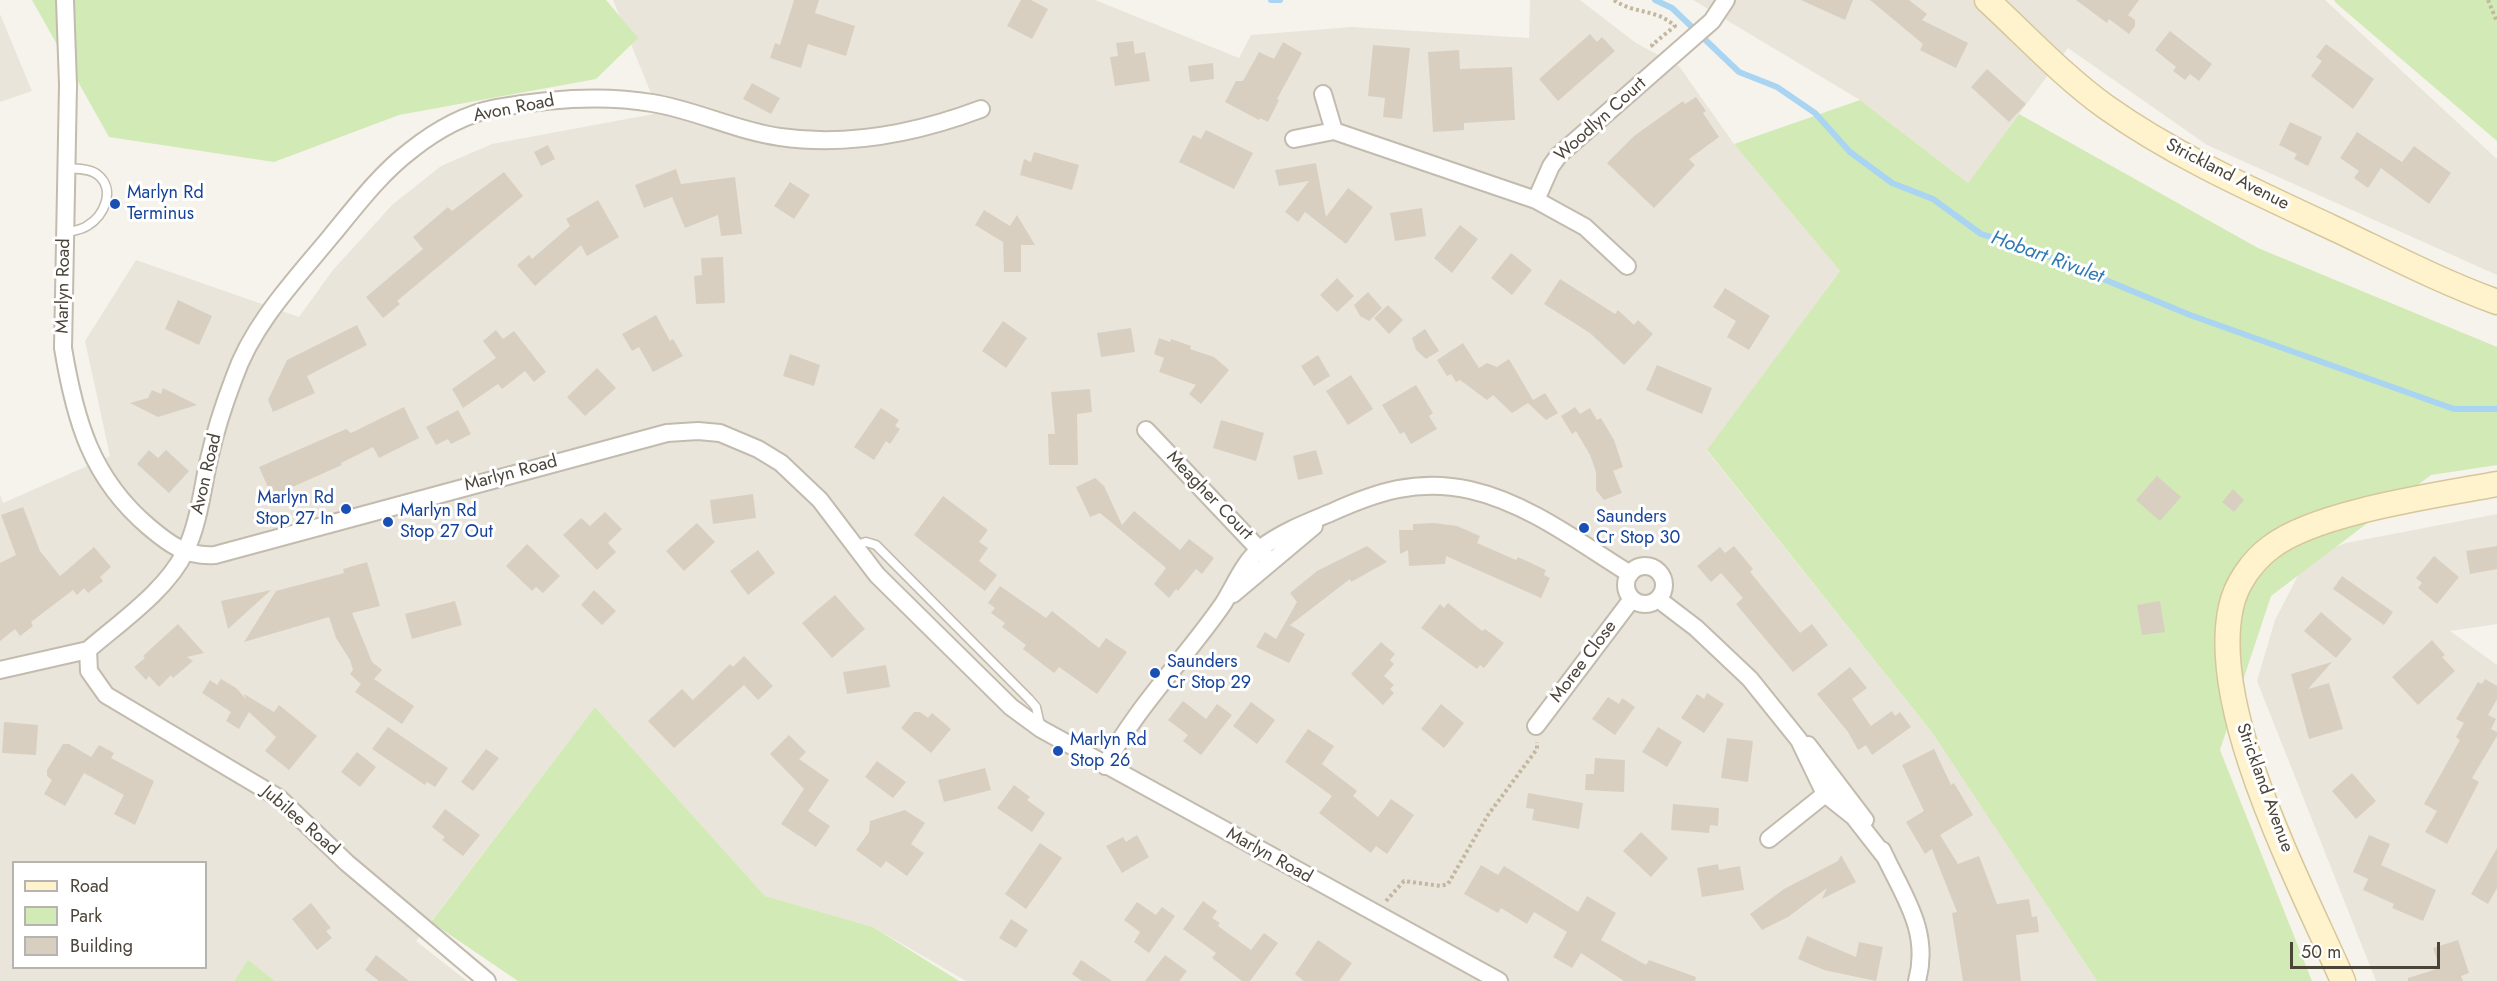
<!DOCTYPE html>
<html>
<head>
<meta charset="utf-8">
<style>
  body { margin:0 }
  #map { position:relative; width:2497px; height:981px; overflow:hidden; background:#f6f3ec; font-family:Jost,sans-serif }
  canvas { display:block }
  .legend { position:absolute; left:12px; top:861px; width:195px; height:108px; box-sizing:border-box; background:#fff; border:2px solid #b7b4b0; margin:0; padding:8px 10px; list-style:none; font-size:18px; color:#4b4439 }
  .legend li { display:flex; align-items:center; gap:12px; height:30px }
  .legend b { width:30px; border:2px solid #b7b4b0 }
  .scale { position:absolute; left:2290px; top:942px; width:150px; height:27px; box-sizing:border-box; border:3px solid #4b4439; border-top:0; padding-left:8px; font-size:18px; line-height:21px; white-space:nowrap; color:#4b4439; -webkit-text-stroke:4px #fff; paint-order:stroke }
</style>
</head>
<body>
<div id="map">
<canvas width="2497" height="981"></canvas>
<ul class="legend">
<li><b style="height:8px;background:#fff3cd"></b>Road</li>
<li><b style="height:16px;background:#d2eab5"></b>Park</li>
<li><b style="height:16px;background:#d8cfc1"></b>Building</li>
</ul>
<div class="scale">50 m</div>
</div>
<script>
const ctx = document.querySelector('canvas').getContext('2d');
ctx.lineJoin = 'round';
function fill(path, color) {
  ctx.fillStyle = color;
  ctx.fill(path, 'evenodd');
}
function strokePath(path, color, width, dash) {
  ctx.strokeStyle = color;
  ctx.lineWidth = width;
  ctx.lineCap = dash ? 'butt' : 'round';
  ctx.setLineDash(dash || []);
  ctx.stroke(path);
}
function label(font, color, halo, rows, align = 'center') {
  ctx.font = font + ' Jost,sans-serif';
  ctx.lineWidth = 6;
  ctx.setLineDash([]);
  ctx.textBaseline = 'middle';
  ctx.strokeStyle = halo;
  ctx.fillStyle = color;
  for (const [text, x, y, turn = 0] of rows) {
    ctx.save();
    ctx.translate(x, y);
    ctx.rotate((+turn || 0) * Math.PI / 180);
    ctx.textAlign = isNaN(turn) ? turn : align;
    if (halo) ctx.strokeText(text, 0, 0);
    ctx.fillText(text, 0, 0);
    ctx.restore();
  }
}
fill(new Path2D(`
  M613 0H1095L1239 58 1251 35 1351 27 1529 38 1530 0H1580L1636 43 1679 66 1734 144 1840 271 1707 451 1931 731 2097 981H966L873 927 765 896 595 707 416 941 467 981H275L248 961 234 981H0V495L3 503 110 456 85 341 136 260 299 317 333 270 392 205 441 166 492 144 659 113ZM14 862H206V968H14Z
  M1693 0H2325L2497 159V275L2207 145 2068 48 1968 183 1860 100Z
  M0 14 32 91 0 102Z
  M2497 514V624L2450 631 2497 665V981H2376L2257 681 2275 620 2307 558 2346 543Z`), '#eae5da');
fill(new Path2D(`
  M32 0H606L638 38 596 79 399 115 274 162 109 137Z
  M2334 0H2497V141L2336 3Z
  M1860 100 1968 183 2019 114 2258 248 2497 347V465L2431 475 2271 596 2220 750 2312 981H2097L1931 731 1707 450 1840 271 1734 144Z
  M595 707 765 896 873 927 959 981H518L431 922Z
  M248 960 275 981H234Z`), '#d2eab5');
strokePath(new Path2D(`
  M1271 0H1280
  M1655 0 1672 8 1739 72 1777 87 1815 113 1850 152 1892 183 1933 199 1981 234 2033 250 2190 315 2454 409H2497`), '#a9d4f2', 6);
fill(new Path2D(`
  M794 0H819L815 13 855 26 846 56 808 44 801 68 770 58 775 43 780 45Z
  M1021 0H1031L1048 9 1032 39 1007 26Z
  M1801 0H1853L1845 20Z
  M1870 0H1909L1927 14 1922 20 1968 43 1956 68 1920 50 1923 44Z
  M2076 0H2139L2128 15 2135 20V26L2129 34 2109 19 2107 23Z
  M2170 31 2212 64 2199 81 2190 74 2185 80 2173 71 2176 67 2155 50Z
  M1590 34 1597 42 1602 37 1615 51 1558 101 1539 79Z
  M1133 41 1135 54 1145 52 1150 81 1115 86 1110 57 1118 56 1116 43Z
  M1283 42 1302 53 1277 99 1279 100 1268 122 1260 118 1259 120 1225 102 1236 81H1243L1259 52 1274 59Z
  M2326 44 2374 79 2353 109 2311 76 2322 61 2316 57Z
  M1373 45 1410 48 1402 119 1383 117 1385 98 1368 96Z
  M1459 50 1460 69 1512 67 1515 120 1464 123V130L1433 132 1428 52Z
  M1213 63 1214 79 1190 82 1188 66Z
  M1987 69 2026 104 2009 122 1971 87Z
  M752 83 780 98 771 114 743 99Z
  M1696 97 1706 111 1703 113 1719 137 1689 159 1695 165 1654 208 1607 163 1634 136 1683 101 1685 104Z
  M2290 122 2322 137 2308 166 2294 159 2297 154 2279 145Z
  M1206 130 1253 153 1234 189 1179 162 1193 135 1201 139Z
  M2357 132 2402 162 2414 146 2451 173 2429 204 2381 168 2368 188 2354 178 2359 171 2340 158Z
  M548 145 555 159 541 166 534 152Z
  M1034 152 1079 165 1072 190 1020 175 1024 159 1031 162Z
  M1316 163 1326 217 1348 188 1373 207 1346 244 1305 212 1298 222 1285 212 1309 181 1279 186 1275 170Z
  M676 169 681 184 735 177 742 234 721 236 718 215 685 228 672 197 644 208 635 185Z
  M504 172 523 196 397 301 400 304 383 318 366 297 423 249 413 237 448 207 452 211Z
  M790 182 810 195 794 219 774 206Z
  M598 200 619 237 587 256 581 245 535 286 517 265 529 255 532 259 570 226 566 219Z
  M1422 208 1426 236 1395 241 1390 213Z
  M984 210 1010 226 1017 215 1035 245H1021V272H1004L1003 242 975 225Z
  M1460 225 1478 239 1452 273 1434 258Z
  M1511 253 1532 270 1512 295 1491 278Z
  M723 257 725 303 696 304 694 276 702 275 701 258Z
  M1337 278 1354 296 1337 312 1320 295Z
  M1560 279 1615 314 1618 310 1634 325 1638 320 1653 334 1624 365 1590 333 1544 304Z
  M1725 288 1770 316 1749 350 1727 337 1736 321 1713 307Z
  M1368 292 1382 308 1369 321 1360 316 1354 305Z
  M178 300 212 316 199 345 165 329Z
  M1388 305 1403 320 1389 334 1374 318Z
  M656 315 670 341 673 339 683 356 653 372 639 347 632 351 622 334Z
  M1003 321 1027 338 1006 368 982 351Z
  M357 325 367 345 307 376 315 393 273 412 268 400 287 360Z
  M1131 328 1135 352 1101 357 1097 333Z
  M1425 329 1439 351 1426 359 1416 350 1412 338Z
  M496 330 503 339 514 331 546 372 534 382 525 371 502 389 498 384 463 408 452 389 496 358 483 341Z
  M1159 338 1170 342 1171 339 1191 346 1190 349 1214 357 1229 370 1201 404 1189 394 1196 385 1159 372 1164 358 1154 354Z
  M1463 343 1479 368 1487 363 1497 367 1509 359 1533 400 1545 393 1558 413 1546 420 1528 403 1512 413 1493 395 1487 400 1460 380 1456 382 1451 374 1447 376 1437 360Z
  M790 354 820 365 814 386 783 376Z
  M1318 355 1330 376 1314 386 1301 366Z
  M1657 365 1712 388 1702 414 1646 390Z
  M597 368 616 388 585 416 567 397Z
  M1351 375 1373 409 1348 425 1326 391Z
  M1416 385 1433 413 1429 416 1437 429 1411 444 1404 432 1400 434 1382 405Z
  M163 388 197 405 158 417 130 403 148 398 152 390 161 394Z
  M1090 389 1092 412 1077 414 1078 465H1049L1048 434H1055L1051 392Z
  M404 407 419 438 379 458 373 447 341 463 342 465 272 496 259 467 346 429 351 433Z
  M1575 407 1580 414 1590 408 1597 420 1601 418 1614 440 1623 467 1613 471 1622 493 1604 500 1596 490V472L1590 455 1576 431 1572 434 1561 416Z
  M881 408 899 420 895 426 900 429 890 444 886 441 874 460 854 447Z
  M458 410 471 434 451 444 448 439 436 445 426 427Z
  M1221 420 1264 433 1256 461 1213 448Z
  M149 450 158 458 166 450 189 471 169 493 137 464Z
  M1316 450 1323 474 1298 480 1293 456Z
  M2157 476 2181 497 2160 521 2136 500Z
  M1095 478 1104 486 1122 525 1134 511 1180 550 1189 539 1214 558 1202 574 1196 569 1178 591 1176 589 1169 598 1154 584 1166 568 1100 513 1090 517 1076 487Z
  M2233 489 2244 500 2234 512 2222 502Z
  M753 494 756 518 713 524 710 500Z
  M943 496 988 530 979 542 988 548 979 561 997 575 985 591 914 535Z
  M23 507 40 551 60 576 94 547 111 567 100 577 103 581 88 593 84 588 77 595 73 590 31 622 33 626 20 636 15 629 0 641V563L16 555 1 515Z
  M605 512 622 529 608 543 616 552 597 570 563 535 581 518 590 526Z
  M697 523 715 542 684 571 666 551Z
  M1434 523 1457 526 1480 536 1477 543 1516 560 1518 557 1546 570 1544 575 1550 578 1541 598 1446 556 1445 564 1409 566 1408 550 1400 554 1399 530H1413V524Z
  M527 544 560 576 543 593 536 587 532 591 506 566Z
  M1367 546 1387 562 1351 582 1350 579 1290 625 1305 634 1289 663 1256 647 1265 632 1276 639 1297 602 1290 593 1317 571Z
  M1734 546 1753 569 1750 572 1800 633 1812 624 1828 645 1793 672 1736 604 1743 598 1721 573 1711 582 1697 566 1720 547 1725 553Z
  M2497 546V569L2470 574 2466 551Z
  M758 550 775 573 748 595 730 571Z
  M2434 556 2459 577 2437 604 2418 588 2422 583 2416 578Z
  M367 562 380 606 352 613 372 662 382 670 374 679 414 706 402 724 355 692 361 684 350 674 353 670 350 660 336 638 329 617 244 642 276 591 344 573 343 569Z
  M2342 576 2393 612 2384 625 2333 589Z
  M1000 586 1046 618 1052 611 1099 648 1106 638 1127 652 1097 694 1059 667 1054 673 1023 649 1026 645 1002 627 1005 623 991 613 995 608 988 603Z
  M271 590 228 629 221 601Z
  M594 590 616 611 602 625 581 605Z
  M835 595 865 629 832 658 802 623Z
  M455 601 462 625 412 639 405 614Z
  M2160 601 2165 632 2142 635 2137 605Z
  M1448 603 1482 631 1485 629 1504 643 1484 668 1480 665 1477 669 1421 628 1440 604 1444 608Z
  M2321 612 2352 639 2336 658 2304 631Z
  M178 624 204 653 187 657 193 661 173 678 171 675 159 687 149 676 146 680 134 667 145 658 143 656Z
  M2432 640 2445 655 2442 657 2455 671 2418 705 2392 677Z
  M1381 642 1395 654 1390 660 1394 664 1384 676 1394 685 1390 689 1394 693 1383 705 1351 674Z
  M744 656 773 686 758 700 744 685 674 748 648 721 682 689 693 700 730 664 733 667Z
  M2332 662 2308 689 2329 683 2343 729 2309 739 2291 674Z
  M886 665 890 687 847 694 843 672Z
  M1850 667 1867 688 1852 699 1871 726 1892 711 1895 716 1900 712 1911 727 1872 755 1866 745 1858 750 1848 732 1817 694Z
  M221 679 236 688 246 699 244 694 274 712 279 705 317 736 289 770 265 751 276 737 249 712 239 729 226 721 231 712 202 693 210 680 217 685Z
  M2485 679 2497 686V699L2488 715 2496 719 2491 729 2497 732V736L2472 778 2479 782 2447 844 2425 832 2437 811 2424 804 2460 740 2456 737 2464 723 2456 719 2478 682 2482 684Z
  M1707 693 1724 704 1704 733 1681 718 1697 694 1704 699Z
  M1608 697 1619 704 1622 698 1635 707 1615 735 1592 719Z
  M1183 701 1206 719 1217 704 1232 715 1201 755 1183 741 1188 735 1168 720Z
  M1251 702 1275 720 1257 744 1233 726Z
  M1441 704 1464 723 1444 748 1421 729Z
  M914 712H920L928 718 932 713 951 729 931 753 901 728Z
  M4 722 38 725 36 755 2 753Z
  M388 727 448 768 435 787 427 782 425 785 372 749Z
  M1658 727 1682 742 1667 767 1642 752Z
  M1308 729 1334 746 1322 764 1357 791 1353 796 1378 817 1391 799 1414 815 1387 854 1376 846 1371 853 1319 813 1332 796 1285 762Z
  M789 735 806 752 799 759 829 780 808 811 830 826 816 847 781 824 804 789 770 754Z
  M1727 738 1753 741 1748 782 1721 778Z
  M63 744H69L91 757 99 745 114 753 111 758 154 781 135 825 114 814 124 795 84 773 65 806 44 794 52 780 47 776V770Z
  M486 749 499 758 473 791 461 782Z
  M1934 749 1951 785 1954 783 1973 815 1940 835 1958 864 1979 856 1997 904 2029 899 2032 917 2037 916 2039 932 2016 935 2021 981H1963L1952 913 1957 912 1932 849 1925 854 1906 822 1924 811 1902 765Z
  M357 752 376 767 360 787 341 772Z
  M1595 758 1625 760 1624 792 1585 790 1586 774H1594Z
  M877 761 906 782 893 798 865 777Z
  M985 768 991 790 944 802 938 780Z
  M2352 773 2376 801 2356 819 2332 791Z
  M1014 785 1030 797 1027 800 1045 813 1032 832 997 808Z
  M1528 793 1583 803 1579 829 1532 820 1534 809 1526 808Z
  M1673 804 1719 808 1718 826 1710 825 1709 833 1671 830Z
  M445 809 480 835 463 856 442 840 445 837 432 827Z
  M905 810 925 823 911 844 924 853 907 876 886 861 881 868 856 850 869 832 870 821Z
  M1641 832 1668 858 1651 877 1623 851Z
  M1137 835 1149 857 1122 873 1106 846 1123 837 1126 842Z
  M2369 835 2390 844 2381 865 2436 890 2423 921 2392 908 2394 904 2363 890 2368 879 2353 872Z
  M1040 843 1062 858 1026 909 1005 894Z
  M2497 848V888L2488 904 2471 894Z
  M1841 855 1856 882 1822 899 1827 888 1788 917 1762 930 1750 914 1784 889 1838 861Z
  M1718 864 1719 870 1740 866 1744 890 1702 897 1697 868Z
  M1481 865 1498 875 1504 866 1578 912 1587 896 1616 913 1601 940 1646 965 1649 960 1696 977 1695 981H1624L1581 953 1572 968 1553 957 1567 932 1534 912 1527 924 1501 908 1498 913 1464 894Z
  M1203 901 1217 911 1212 918 1220 923 1218 926 1251 950 1264 933 1278 943 1250 981H1242L1212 958 1216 953 1183 929Z
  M1137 902 1156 915 1162 907 1175 916 1149 953 1134 942 1140 932 1124 920Z
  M311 903 331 928 326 931 332 938 317 950 292 919Z
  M1011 919 1028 930 1016 948 999 938Z
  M1807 936 1856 957 1859 942 1883 947 1876 981 1824 970 1798 959Z
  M1318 940 1352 963 1339 981H1304L1295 974Z
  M2458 940 2469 973 2461 976 2463 981H2408V978L2440 968 2433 948Z
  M376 955 409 981H379L365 970Z
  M1165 955 1187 971 1179 981H1145Z
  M1081 960 1112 981H1082L1072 974Z`), '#d8cfc1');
const lane = new Path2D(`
  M65 233C72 231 81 230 87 226 104 216 116 190 98 175 90 168 76 169 66 168
  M854 546 866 542 876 545 1029 699 1036 707 1040 725`);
const street = new Path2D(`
  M65 0 68 85 63 348C75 420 91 478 149 527 170 545 187 557 215 555L667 433 698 431 720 433 758 449 781 463 820 500 877 575 1011 707 1041 729 1499 981
  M1323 94 1334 131
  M1294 139 1334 131 1536 200 1551 166 1559 155 1712 21 1726 0
  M1536 200 1585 227 1627 266
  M1146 430 1271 562
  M1626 585a19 19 0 1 1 38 0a19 19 0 1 1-38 0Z
  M1233 594 1314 526
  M1658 599 1696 628 1750 679 1799 740 1825 794 1854 817 1886 858
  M88 650C119 623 167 590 185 552 199 523 202 490 209 459 215 432 224 404 234 378 253 323 296 279 332 235 356 206 380 174 410 151 435 131 465 114 496 108 547 99 601 94 652 103 696 110 736 131 780 137 849 147 917 133 981 109
  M0 670 88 650 89 671 106 695 279 798 347 863 487 981
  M1536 726 1632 599
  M1808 745 1865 820
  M1105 766C1137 706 1185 659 1223 604 1235 585 1243 563 1261 548 1282 532 1306 523 1330 513 1376 492 1418 478 1470 490 1528 503 1580 543 1630 574
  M1769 839 1834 787
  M1882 850C1902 894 1931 930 1917 981`);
const secondary = new Path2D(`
  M1987 0C2026 36 2063 76 2106 107 2175 156 2254 191 2331 227 2386 253 2439 281 2497 302
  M2343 981C2301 884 2208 712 2231 607 2236 584 2252 561 2271 547 2316 512 2438 495 2497 484`);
strokePath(lane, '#c2bbae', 11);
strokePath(street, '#c2bbae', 20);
strokePath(secondary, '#d6c79b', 27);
strokePath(new Path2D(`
  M1614 0C1636 15 1655 8 1675 26L1652 45 1655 49
  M2488 0 2497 22
  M1386 901 1404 881 1441 886 1448 884 1488 815 1537 749V742`), '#c4b79f', 4, [3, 3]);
strokePath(lane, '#fff', 8);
strokePath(street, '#fff', 16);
strokePath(secondary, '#fff3cd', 24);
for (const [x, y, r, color] of [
  [115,204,6,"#1a4fb4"],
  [346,509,6,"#1a4fb4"],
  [388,522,6,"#1a4fb4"],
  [1584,528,6,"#1a4fb4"],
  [1155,673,6,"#1a4fb4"],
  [1058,751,6,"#1a4fb4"]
]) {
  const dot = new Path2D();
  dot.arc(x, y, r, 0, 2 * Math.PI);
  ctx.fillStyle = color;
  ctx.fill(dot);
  strokePath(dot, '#fff', 2);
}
label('18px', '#4b4439', '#fff', [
  ["Avon Road",514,109,-11],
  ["Woodlyn Court",1601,120,-42],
  ["Strickland Avenue",2227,175,27],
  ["Marlyn Road",64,286,-89],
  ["Avon Road",207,474,-77],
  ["Marlyn Road",511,474,-15],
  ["Meagher Court",1209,496,46],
  ["Moree Close",1584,662,-53],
  ["Strickland Avenue",2264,788,70],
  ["Jubilee Road",300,821,41],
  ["Marlyn Road",1269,856,29]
]);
label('18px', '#164399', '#fff', [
  ["Marlyn Rd",127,194],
  ["Terminus",127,215],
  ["Marlyn Rd",334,499,"right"],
  ["Stop 27 In",334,520,"right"],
  ["Marlyn Rd",400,512],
  ["Stop 27 Out",400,533],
  ["Saunders",1596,518],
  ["Cr Stop 30",1596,539],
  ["Saunders",1167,663],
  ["Cr Stop 29",1167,684],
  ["Marlyn Rd",1070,741],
  ["Stop 26",1070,762]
], 'left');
label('italic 20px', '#2e7ab2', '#fff', [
  ["Hobart Rivulet",2047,258,20]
]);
</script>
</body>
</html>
